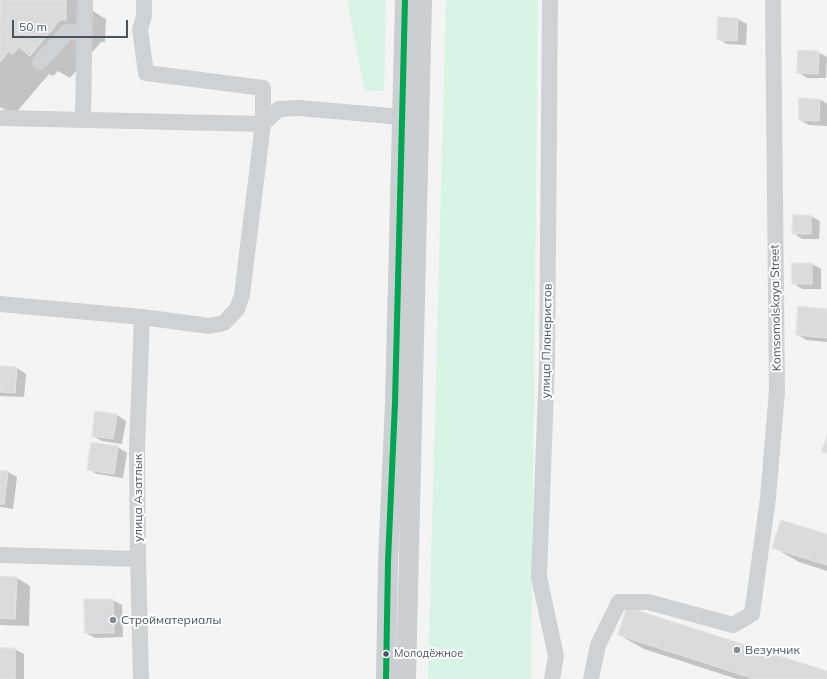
<!DOCTYPE html>
<html>
<head>
<meta charset="utf-8">
<style>
  body { margin:0 }
  #map { position:relative; width:827px; height:679px; overflow:hidden; background:#f4f4f4; font-family:Mulish,sans-serif }
  canvas { display:block }
  .scale { position:absolute; left:12px; top:20px; width:116px; height:18px; box-sizing:border-box; border:2px solid #485462; border-top:0; padding-left:5px; font-size:12px; line-height:14px; white-space:nowrap; color:#485462; -webkit-text-stroke:3px #fff; paint-order:stroke }
</style>
</head>
<body>
<div id="map">
<canvas width="827" height="679"></canvas>
<div class="scale">50 m</div>
</div>
<script>
const ctx = document.querySelector('canvas').getContext('2d');
ctx.lineJoin = 'round';
function fill(path, color) {
  ctx.fillStyle = color;
  ctx.fill(path, 'evenodd');
}
function strokePath(path, color, width, dash) {
  ctx.strokeStyle = color;
  ctx.lineWidth = width;
  ctx.lineCap = dash ? 'butt' : 'round';
  ctx.setLineDash(dash || []);
  ctx.stroke(path);
}
function label(font, color, halo, rows, align = 'center') {
  ctx.font = font + ' Mulish,sans-serif';
  ctx.lineWidth = 4;
  ctx.setLineDash([]);
  ctx.textBaseline = 'middle';
  ctx.strokeStyle = halo;
  ctx.fillStyle = color;
  for (const [text, x, y, turn = 0] of rows) {
    ctx.save();
    ctx.translate(x, y);
    ctx.rotate((+turn || 0) * Math.PI / 180);
    ctx.textAlign = isNaN(turn) ? turn : align;
    if (halo) ctx.strokeText(text, 0, 0);
    ctx.fillText(text, 0, 0);
    ctx.restore();
  }
}
fill(new Path2D(`
  M347 0H386L384 90 365 92Z
  M446 0H538L531 679H428Z`), '#d7f4e5');
fill(new Path2D(`
  M2 0H81L96 13 106 19 105 42H101L70 78 58 71 53 76 49 74 14 115 0 107V14L1 12 0 11V2Z
  M719 18 738 19 747 24 746 45 727 44 718 39Z
  M818 52 827 57 826 78H807L798 72Z
  M820 99 827 104V126L809 125 800 120Z
  M811 216 820 221 819 239H802L793 233Z
  M812 264 821 269V289H802L793 283Z
  M827 310V342L806 340 797 334Z
  M0 367 17 368 26 374 24 397 0 396Z
  M117 415 126 421 122 444 102 441 93 436Z
  M92 443 118 447 127 453 123 478 97 474 88 469Z
  M0 471 8 472 17 477 13 509 0 507Z
  M827 535V571L799 562 773 547Z
  M0 577 17 578 30 586 29 626 0 625Z
  M113 600 122 605 123 637 95 638 86 633Z
  M619 635 827 672V679H737L644 649Z
  M0 649H15L24 654V679H0Z`), '#0003');
const building = new Path2D(`
  M1 0H66V20H60L30 56 19 47 13 54 9 51 0 62Z
  M718 17 738 18 737 41 717 40Z
  M798 50 819 51 818 74 797 73Z
  M799 98 820 99 819 121 799 120Z
  M793 215H811V234H792Z
  M792 263H812V284H792Z
  M798 306 827 309V338L796 335Z
  M0 366 17 367 15 393 0 392Z
  M95 411 117 414 113 439 92 436Z
  M827 435V453L822 452Z
  M91 442 118 446 114 474 87 470Z
  M0 470 8 471 4 504H0Z
  M781 520 827 534V565L772 548Z
  M0 576 17 577 15 619 0 618Z
  M84 599H113L114 633H85Z
  M627 607 827 671V679H755L618 635Z
  M0 648H15V679H0Z`);
fill(building, '#dbdbde');
strokePath(building, '#e5e5e6', 1);
strokePath(new Path2D(`
  M550 0 547 364 539 577 556 656 552 679
  M40 62 67 32 85 33
  M0 118 263 124V88L146 73 140 29 144 16V0
  M83 120 85 0
  M0 304 142 317 209 326 224 323 237 309 242 295 263 124 279 109 299 108 402 117
  M0 555 138 559
  M141 679 138 559 137 448 142 317
  M591 679 598 645 619 602H648L733 625 752 614 768 498 777 391 773 0`), '#cfd2d5', 16);
strokePath(new Path2D(`
  M386 679 388 561 395 403 405 0
  M406 679 422 0`), '#cbcfd2', 20);
strokePath(new Path2D(`
  M386 679 388 561 395 403 405 0`), '#00a651', 6);
for (const [x, y, r, color] of [
  [113,620,4,"#848c95"],
  [737,650,4,"#848c95"],
  [386,654,3.5,"#485462"]
]) {
  const dot = new Path2D();
  dot.arc(x, y, r, 0, 2 * Math.PI);
  ctx.fillStyle = color;
  ctx.fill(dot);
  strokePath(dot, '#fff', 1.5);
}
label('11px', '#485462', '#fff', [
  ["Молодёжное",394,654]
], 'left');
label('12px', '#485462', '#fff', [
  ["Komsomolskaya Street",776,308,-91],
  ["улица Планеристов",547,341,-89],
  ["улица Азатлык",138,498,-90]
]);
label('12px', '#485462', '#fff', [
  ["Стройматериалы",121,620],
  ["Везунчик",745,650]
], 'left');
</script>
</body>
</html>
